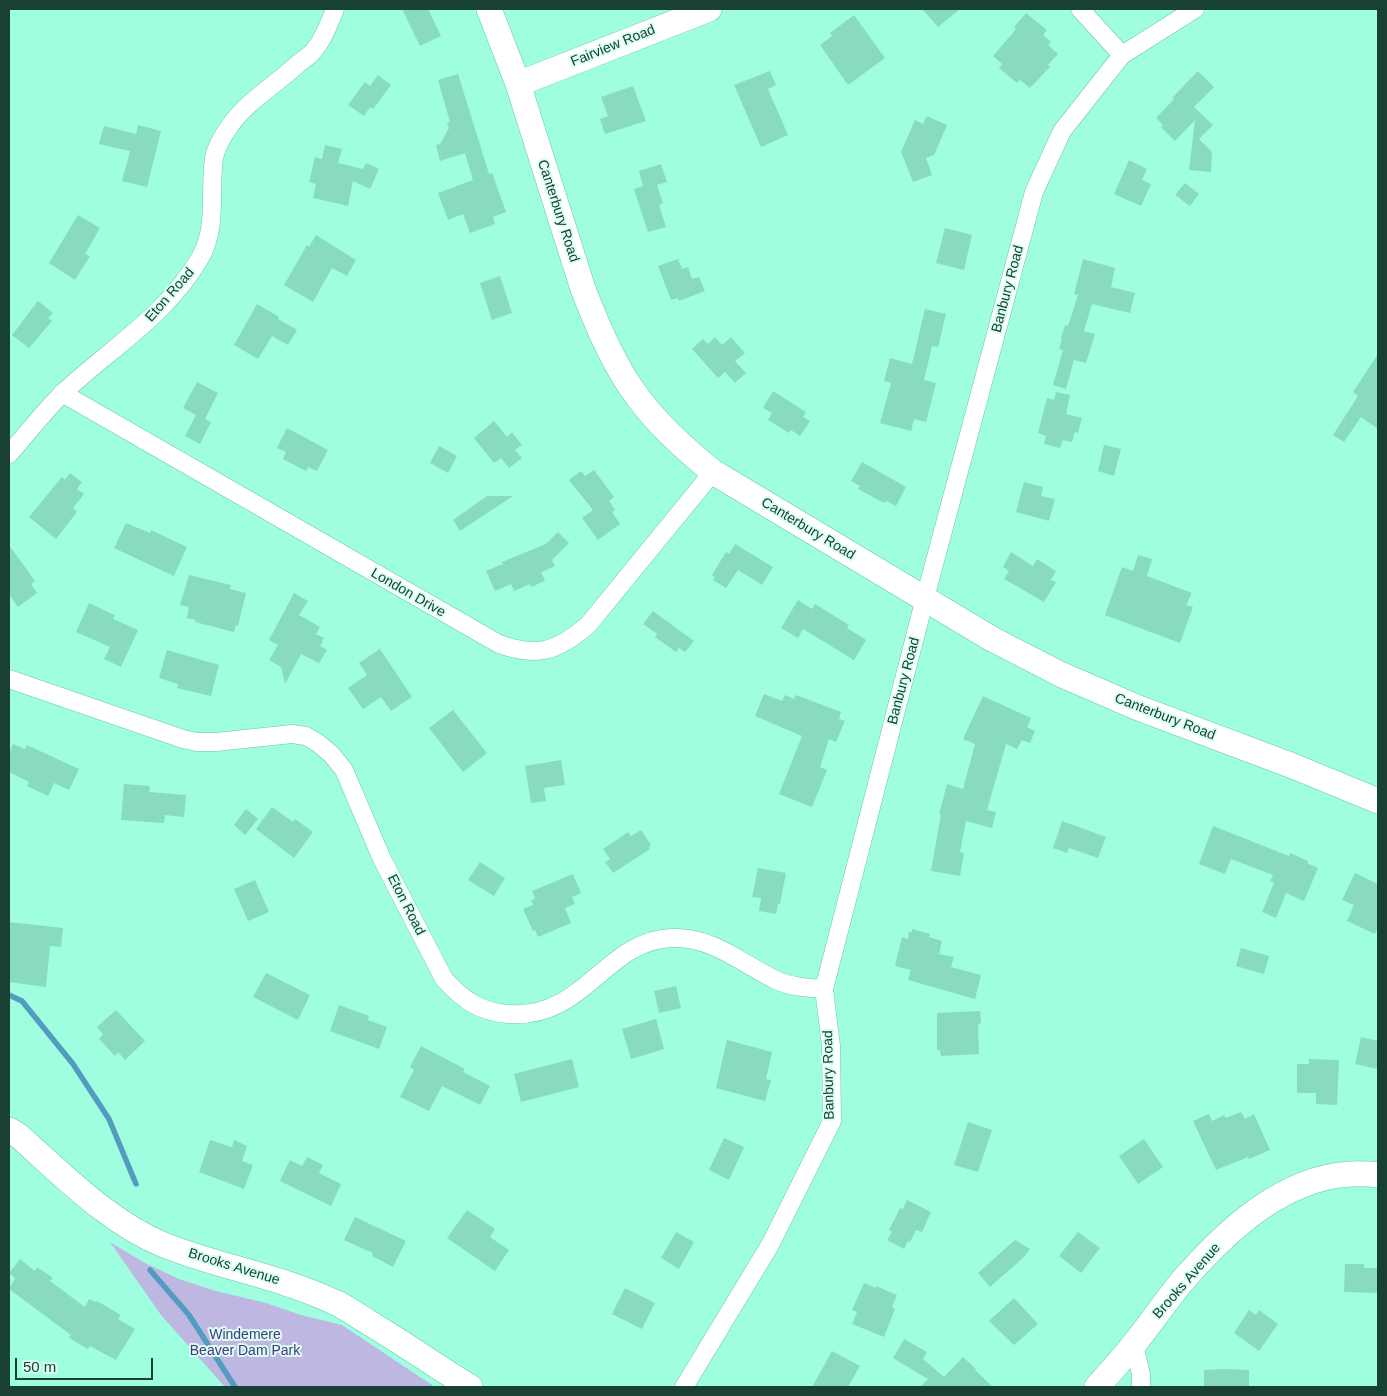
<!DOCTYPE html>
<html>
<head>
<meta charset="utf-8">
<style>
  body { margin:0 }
  #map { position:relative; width:1387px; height:1396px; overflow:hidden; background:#9ffee0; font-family:Arial,sans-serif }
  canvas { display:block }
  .frame { position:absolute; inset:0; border:10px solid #184035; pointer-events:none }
  .scale { position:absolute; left:15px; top:1358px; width:138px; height:22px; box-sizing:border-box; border:2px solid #184035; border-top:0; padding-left:6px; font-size:15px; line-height:18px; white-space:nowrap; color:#184035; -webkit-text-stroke:4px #dbfef2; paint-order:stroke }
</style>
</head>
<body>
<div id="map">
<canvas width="1387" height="1396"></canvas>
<div class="frame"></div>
<div class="scale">50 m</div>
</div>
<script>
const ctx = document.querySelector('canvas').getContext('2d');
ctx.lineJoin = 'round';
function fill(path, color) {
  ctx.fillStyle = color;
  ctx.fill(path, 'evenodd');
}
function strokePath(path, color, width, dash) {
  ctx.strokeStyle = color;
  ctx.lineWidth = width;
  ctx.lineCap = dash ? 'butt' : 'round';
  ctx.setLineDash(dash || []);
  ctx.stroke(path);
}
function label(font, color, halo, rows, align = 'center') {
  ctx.font = font + ' Arial,sans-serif';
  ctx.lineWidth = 4;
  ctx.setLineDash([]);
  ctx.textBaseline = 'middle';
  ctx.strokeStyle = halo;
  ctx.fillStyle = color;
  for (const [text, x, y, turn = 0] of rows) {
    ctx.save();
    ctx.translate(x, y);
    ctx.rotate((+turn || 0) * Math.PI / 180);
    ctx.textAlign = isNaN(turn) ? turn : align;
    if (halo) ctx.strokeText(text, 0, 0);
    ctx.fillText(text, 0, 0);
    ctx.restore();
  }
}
fill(new Path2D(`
  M110 1242 143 1262 179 1279 216 1291 266 1303 301 1315 342 1325 435 1387H225L161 1315Z`), '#bdb7e2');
strokePath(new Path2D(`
  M9 995 22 1001 73 1064 109 1119 136 1184
  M150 1270 189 1315 235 1387`), '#539bbf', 5.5);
fill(new Path2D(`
  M402 9H428L441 36 420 46Z
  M922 9H960L938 27Z
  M1026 13 1047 30 1043 35 1051 42 1048 45 1058 54 1048 65 1050 67 1030 88 1020 80 1017 83 999 68 1002 64 993 56 1016 29 1014 27Z
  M854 15 885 58 848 85 820 45 832 36 830 33Z
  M770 71 776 85 768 89 788 135 761 147 734 85Z
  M1198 71 1214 87 1194 107 1213 125 1199 139 1212 152 1211 172 1189 170 1195 120 1175 141 1161 127 1163 125 1156 118 1174 99 1172 98Z
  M458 74 489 174 492 173 506 212 493 217 495 224 470 233 463 214 448 220 438 193 473 180 465 153 440 161 436 145 440 144 449 128 447 123 450 122 438 80Z
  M378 75 391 85 373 109 370 107 364 116 348 105 365 82 370 86Z
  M633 86 646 121 605 134 600 119 608 116 601 97Z
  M927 116 947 125 934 155 926 158 932 175 913 182 901 152 915 120 923 124Z
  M138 125 161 131 147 187 122 181 130 151 99 144 104 126 136 134Z
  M325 145 342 149 338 163 363 169 366 163 379 169 370 189 353 181 348 206 313 198 316 184 309 182 315 157 322 159Z
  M1129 160 1147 169 1142 180 1151 184 1141 206 1114 194Z
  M661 164 667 182 657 185 663 203 659 205 666 227 648 232 634 189 643 186 639 171Z
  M1185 183 1199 194 1190 206 1175 195Z
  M78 215 100 228 85 254 90 256 75 280 49 263Z
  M945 228 972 235 964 270 936 263Z
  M316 235 356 260 347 276 332 268 313 302 284 285 307 245 309 247Z
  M678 259 682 269 688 267 692 279 699 277 705 291 679 301 678 298 671 300 658 266Z
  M1083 259 1115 268 1111 287 1135 293 1130 313 1092 304 1084 331 1095 334 1086 363 1074 360 1066 389 1053 385 1063 350 1059 349 1062 339 1061 338 1065 325 1068 326 1078 295 1074 294Z
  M500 276 512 313 492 320 480 283Z
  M38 301 53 313 48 318 52 321 29 348 12 335Z
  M257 304 279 317 278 319 297 330 288 345 272 336 258 359 234 345Z
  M925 309 946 314 938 347 932 346 924 380 936 383 926 422 914 419 911 431 880 423 891 383 884 381 890 358 912 364Z
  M715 337 722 345 731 337 745 353 735 361 746 373 735 383 725 372 718 378 692 349 703 339 708 344Z
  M1378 354V429L1361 417 1344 442 1333 435 1358 396 1353 392Z
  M197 382 218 393 205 419 211 422 200 444 185 436 196 415 183 408Z
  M773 391 806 412 803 417 810 421 800 436 791 430 789 433 768 420 772 413 763 408Z
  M1056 392 1070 395 1066 414 1082 418 1078 433 1075 432 1072 442 1063 440 1060 448 1044 444 1046 436 1038 433 1047 398 1054 400Z
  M494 421 507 437 512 432 522 445 515 450 522 458 509 468 501 458 494 463 474 438Z
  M287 428 328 450 317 471 308 467 306 471 283 459 286 452 277 448Z
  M1104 445 1121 449 1114 476 1098 471Z
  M439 446 457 456 448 473 430 463Z
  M862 462 906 487 896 506 886 501 884 503 858 489 860 486 851 481Z
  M594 470 614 497 609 501 615 510 612 512 620 524 598 540 582 518 593 510 569 480 581 471 585 476Z
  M70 473 82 482 77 489 84 494 73 508 77 512 56 539 29 517 62 477 65 480Z
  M1024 482 1043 487 1041 496 1055 499 1049 521 1016 512Z
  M487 496H513L460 531 453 520Z
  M126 523 150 533 151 530 187 547 174 576 114 548Z
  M558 532 569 543 552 560 555 566 541 572 545 581 531 587 530 584 514 591 511 584 495 591 486 571 503 564 502 562 546 544Z
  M735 544 773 567 762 585 738 570 726 588 713 580 715 577 712 575 726 552 729 554Z
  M9 545 35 581 31 584 37 593 18 607 9 594Z
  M1011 552 1033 566 1037 559 1056 571 1051 580 1056 582 1044 602 1004 579 1009 571 1003 567Z
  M1138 555 1152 559 1147 576 1192 593 1186 605 1193 607 1180 643 1105 615 1122 567 1133 571Z
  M189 575 231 585 230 589 246 593 238 626 236 625 234 632 195 622 196 620 187 618 189 607 180 605Z
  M294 593 308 601 299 615 320 627 316 634 324 638 320 646 327 650 319 663 301 654 285 684 281 667 269 660 278 645 269 640Z
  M798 600 812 609 815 604 849 625 847 628 866 640 854 660 803 629 798 638 781 628Z
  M89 603 115 615 113 619 138 630 121 667 104 659 110 647 76 632Z
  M653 611 694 641 685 652 679 648 676 652 655 637 657 634 643 624Z
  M380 649 412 697 391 711 381 697 363 709 348 688 367 675 359 663Z
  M167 650 219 665 211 696 177 688 178 684 159 678Z
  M764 694 782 701 785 695 794 699 796 695 841 712 839 719 845 721 836 742 829 739 820 767 827 770 812 807 779 794 802 736 755 716Z
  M983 696 1031 718 1027 727 1035 731 1030 743 1022 740 1017 749 1006 744 987 810 996 812 992 828 966 821 960 852 964 853 960 876 931 871 941 814H939L947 784 963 789 975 744 963 739Z
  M453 710 487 753 463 772 429 728Z
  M13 744 25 749 27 745 79 769 69 790 54 783 48 796 27 786 29 782 9 772V754Z
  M561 760 565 785 544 788 546 801 531 803 525 766Z
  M124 784 150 786 149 792 186 795 184 817 165 815 164 823 121 820Z
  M272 807 293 822 295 819 313 832 294 858 256 829Z
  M246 809 258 819 245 835 234 825Z
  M1062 821 1106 837 1098 858 1069 848 1067 853 1053 848Z
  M1213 826 1289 856 1290 853 1308 861 1307 863 1318 868 1304 901 1286 893 1276 918 1262 912 1274 883 1270 881 1273 875 1231 859 1225 874 1199 864Z
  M641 830 651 845 649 847 650 849 613 873 605 862 610 859 603 849 628 832 631 836Z
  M480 862 505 878 494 896 468 880Z
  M758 868 786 873 780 904H778L776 914 759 911 761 898 752 897Z
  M1355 873 1378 884V926L1375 934 1347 921 1354 905 1342 900Z
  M573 874 581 893 572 897 575 904 565 908 571 923 538 937 535 930 533 931 523 909 533 905 531 900 535 899 532 891Z
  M255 880 269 912 248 921 234 889Z
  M9 922 63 928 61 947 50 946 46 987 9 982Z
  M912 929 930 934 929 937 942 941 939 954 954 957 951 967 981 975 975 999 908 980 911 970 895 966 902 937 908 939 909 932H912Z
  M1241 948 1269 956 1264 974 1236 966Z
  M266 973 310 995 298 1020 253 997Z
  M676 986 681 1008 659 1013 654 991Z
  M339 1005 369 1016 368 1020 387 1027 379 1049 330 1031Z
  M116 1010 145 1041 125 1060 118 1052 115 1056 99 1039 103 1034 97 1027Z
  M980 1011 981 1022 978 1026 979 1054 941 1056 940 1050H937V1013Z
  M656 1019 664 1049 631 1059 622 1029Z
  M1361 1037 1378 1041V1069L1355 1064Z
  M727 1040 772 1052 766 1079 771 1080 765 1101 716 1088Z
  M421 1046 465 1069 463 1072 490 1086 480 1105 442 1086 429 1111 400 1097 414 1070 410 1067Z
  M572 1059 579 1087 521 1102 514 1074Z
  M1309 1059 1339 1060 1337 1105 1316 1104V1093H1297V1064H1309Z
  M1241 1112 1245 1119 1254 1114 1270 1150 1249 1159 1248 1157 1216 1170 1193 1121 1209 1114 1212 1121 1224 1115 1226 1118Z
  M968 1122 992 1130 978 1172 954 1165Z
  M724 1138 744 1147 729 1180 709 1170Z
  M1144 1139 1163 1167 1138 1184 1119 1156Z
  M210 1140 232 1147 234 1140 247 1146 242 1161 253 1165 244 1189 199 1172Z
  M307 1157 323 1165 319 1173 341 1184 331 1206 280 1181 290 1160 302 1166Z
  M907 1200 931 1212 922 1232 916 1230 910 1242 908 1241 904 1249 887 1240 892 1232 889 1230 900 1208 903 1209Z
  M467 1210 495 1229 490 1237 509 1250 495 1271 447 1238Z
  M355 1217 406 1241 393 1267 372 1256 373 1253 344 1240Z
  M676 1232 694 1242 679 1269 661 1258Z
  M1078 1232 1100 1248 1081 1273 1059 1256Z
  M1015 1240 1030 1249 1023 1258 990 1287 978 1273Z
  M20 1259 35 1271 37 1267 53 1278 50 1281 85 1307 89 1299 96 1302 97 1301 121 1315 118 1319 135 1329 116 1360 90 1346 88 1349 69 1338 71 1335 9 1289 15 1278 9 1273Z
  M1345 1264H1364V1268H1378V1293L1344 1292Z
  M864 1283 876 1288V1286L897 1295 892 1307 895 1309 884 1337 852 1324 857 1312 852 1310Z
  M625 1288 655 1303 642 1329 612 1314Z
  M1014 1298 1038 1324 1014 1345 989 1321Z
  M1249 1310 1256 1315 1259 1310 1278 1324 1259 1351 1234 1333Z
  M904 1339 927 1352 923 1359 944 1377 963 1357 976 1369 975 1370 993 1387H920L928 1379 893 1358Z
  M832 1351 860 1366 848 1387H812Z
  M1226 1369 1249 1370V1387H1204V1370Z`), '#88dac0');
const street = new Path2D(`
  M1080 9 1122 55
  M62 393 499 644C538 658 557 651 588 625L713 472
  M9 454C27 434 44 411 64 392 111 348 167 315 200 258 218 227 209 191 214 158 216 147 222 137 229 127 246 102 275 85 298 64 304 59 311 55 315 49 325 37 329 23 335 9
  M9 679 183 739 197 742H216L292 734 306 736 318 743 332 755 344 770 382 859 444 979C463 1000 480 1012 508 1014 585 1020 605 940 672 938 712 936 742 964 776 980 791 987 808 988 824 989
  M1134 1345 1141 1374V1387
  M684 1387 770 1245 832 1121 831 1046 824 989 925 598 1034 192 1062 131 1122 55 1195 9`);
const secondary = new Path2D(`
  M489 9 518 84 583 289C598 327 614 366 639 399 660 427 686 450 713 472L992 639 1060 674 1136 707 1293 766 1378 801
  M518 84 709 9
  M9 1130 19 1136C63 1175 108 1222 164 1245 219 1267 278 1276 332 1301 345 1306 356 1315 368 1322 403 1343 436 1366 470 1387
  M1097 1387C1109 1373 1123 1359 1134 1344 1152 1322 1167 1299 1185 1278 1234 1222 1299 1164 1378 1175`);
strokePath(street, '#68c7aa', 19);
strokePath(secondary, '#68c7aa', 26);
strokePath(street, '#fff', 18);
strokePath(secondary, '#fff', 25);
label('14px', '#184035', '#dbfef2', [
  ["Fairview Road",613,46,-22],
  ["Canterbury Road",558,211,72],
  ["Banbury Road",1008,289,-75],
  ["Eton Road",170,295,-49],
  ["Canterbury Road",808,529,31],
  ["London Drive",408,593,30],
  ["Banbury Road",904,681,-75],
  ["Canterbury Road",1165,717,21],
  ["Eton Road",406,905,63],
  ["Banbury Road",829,1075,-91],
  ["Brooks Avenue",234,1267,17],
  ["Brooks Avenue",1187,1281,-49]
]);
label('14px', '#493680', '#dbfef2', [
  ["Windemere",245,1335],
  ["Beaver Dam Park",245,1351]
]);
</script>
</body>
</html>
